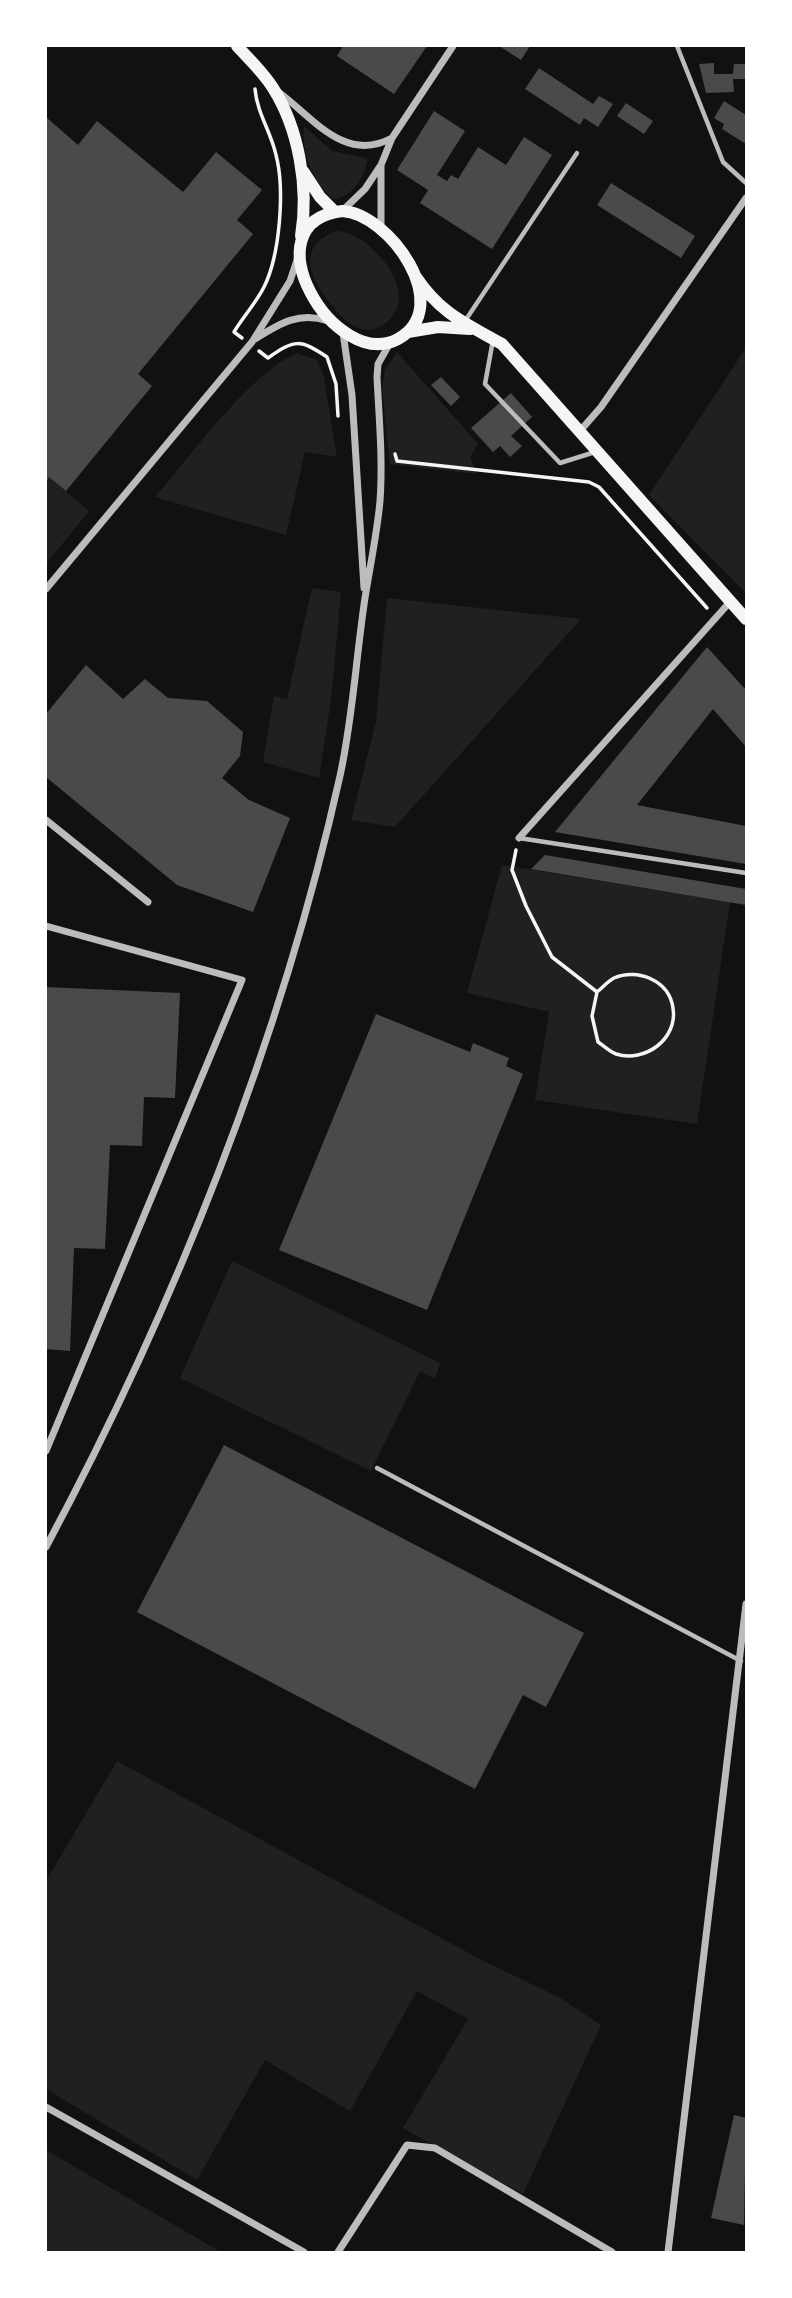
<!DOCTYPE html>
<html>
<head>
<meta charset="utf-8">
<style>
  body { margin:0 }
  #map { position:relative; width:792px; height:2298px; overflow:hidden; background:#111; font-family:"PT Sans Narrow",sans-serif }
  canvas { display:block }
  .frame { position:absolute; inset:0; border:47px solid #fff; pointer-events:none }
</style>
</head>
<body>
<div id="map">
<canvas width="792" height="2298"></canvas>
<div class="frame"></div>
</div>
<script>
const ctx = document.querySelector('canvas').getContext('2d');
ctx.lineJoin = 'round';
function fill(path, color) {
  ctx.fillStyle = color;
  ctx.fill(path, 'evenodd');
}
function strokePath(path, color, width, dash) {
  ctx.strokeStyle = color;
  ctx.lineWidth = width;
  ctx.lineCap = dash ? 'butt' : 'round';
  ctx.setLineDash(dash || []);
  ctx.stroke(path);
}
fill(new Path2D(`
  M304 126 332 151 367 158C366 176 352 198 333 199 313 185 301 150 304 126Z
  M336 231C368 231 419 289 391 318 365 345 343 320 327 299 307 273 299 245 336 231Z
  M745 349 746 350V593L649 495Z
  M397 352 478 444 470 457 477 474 390 464 382 389 385 370Z
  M297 353 317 360 324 377 337 457 305 452 286 535 155 497C191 456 249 374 297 353Z
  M49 477 89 511 46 564V482Z
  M312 588 341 592 331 700 319 778 263 762 274 696 287 699Z
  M387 598 581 619 395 827 351 820 376 722Z
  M502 865 730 902 697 1124 535 1100 549 1012 467 993Z
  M232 1261 440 1363 435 1379 420 1371 371 1471 180 1378Z
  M117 1761 476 1957 560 1998 601 2025 523 2194 403 2128 468 2019 417 1991 350 2111 265 2060 197 2180 46 2089V1881Z
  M46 2150 221 2252H46Z`), '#202020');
fill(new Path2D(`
  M343 46H427L394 94 337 56Z
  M499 46H530L521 60Z
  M714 63V74H733L734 64H746V79H733L734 92 706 93 699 64Z
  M539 68 593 104 599 96 613 104 598 127 584 118 580 125 525 89Z
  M724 101 746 115V144L722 129 724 124 714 118Z
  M626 103 653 121 644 134 617 116Z
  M434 111 465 131 437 175 447 181 451 175 458 179 478 147 506 165 524 137 552 155 492 249 420 203 428 190 397 170Z
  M46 117 78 145 97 121 183 192 216 152 262 190 237 220 253 234 138 374 152 386 66 491 49 477 46 482Z
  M611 183 695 236 681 258 597 205Z
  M441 377 460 397 451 406 431 385Z
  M511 393 532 417 511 436 522 446 510 457 500 446 493 452 471 428Z
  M707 647 746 690V747L713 709 637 805 746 826V864L555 832Z
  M86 665 123 699 145 679 168 698 207 701 243 732 240 756 222 778 249 800 290 818 253 912 177 885 46 777V714Z
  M545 855 746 889V905L531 869Z
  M46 987 180 993 175 1098 144 1097 142 1146 110 1145 105 1249 74 1248 70 1351 46 1349Z
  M376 1014 470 1052 473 1043 509 1058 506 1066 523 1074 427 1310 279 1250Z
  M224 1445 584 1633 546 1707 523 1695 475 1789 137 1612Z
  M734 2115 746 2118 744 2225 711 2218Z`), '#4a4a4a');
strokePath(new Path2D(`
  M242 338 234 332C243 317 256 303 264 287 280 255 285 189 276 155 271 132 257 113 255 89
  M259 351 268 358C295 339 300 339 327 357L336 384 338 416
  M395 454 397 461 589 482 599 487 707 608
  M516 850 512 870 526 906 552 957 597 992 592 1016 598 1042C604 1046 610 1052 616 1054 645 1063 678 1039 673 1008 669 980 637 968 614 978 608 981 602 988 597 992`), '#f5f5f5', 3.5);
strokePath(new Path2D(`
  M677 46 723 162 746 183
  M465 321 577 153
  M493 340 485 384 560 463 595 452
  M519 838 746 873
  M377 1468 741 1661`), '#bcbcbc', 4.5);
strokePath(new Path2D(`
  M277 91C312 116 344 164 392 138
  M342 211 365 189 381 165 392 138 453 46
  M381 228V166
  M343 333 352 395 364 588
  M255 339C279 324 299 311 328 321
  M580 431 601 407 746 198
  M46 589 252 342 290 281 297 260
  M46 820 148 902
  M519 838 729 603
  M46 926 242 980 46 1451
  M46 1547C174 1308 281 1041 340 776 353 717 356 657 365 598 370 566 377 534 380 501 383 460 379 418 377 377L378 364 390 343
  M46 2107 304 2252
  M338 2252 407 2145 435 2148 612 2252
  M668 2252 746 1604`), '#bcbcbc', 7);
strokePath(new Path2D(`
  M237 46C249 59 263 72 273 88 299 129 309 188 301 236
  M303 171 320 197 335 212
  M342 211C389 213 456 307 398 339 335 373 246 223 342 211Z
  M416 277C441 314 465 323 502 344L746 619
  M408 332 438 327 470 329`), '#f5f5f5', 12);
</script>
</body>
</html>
